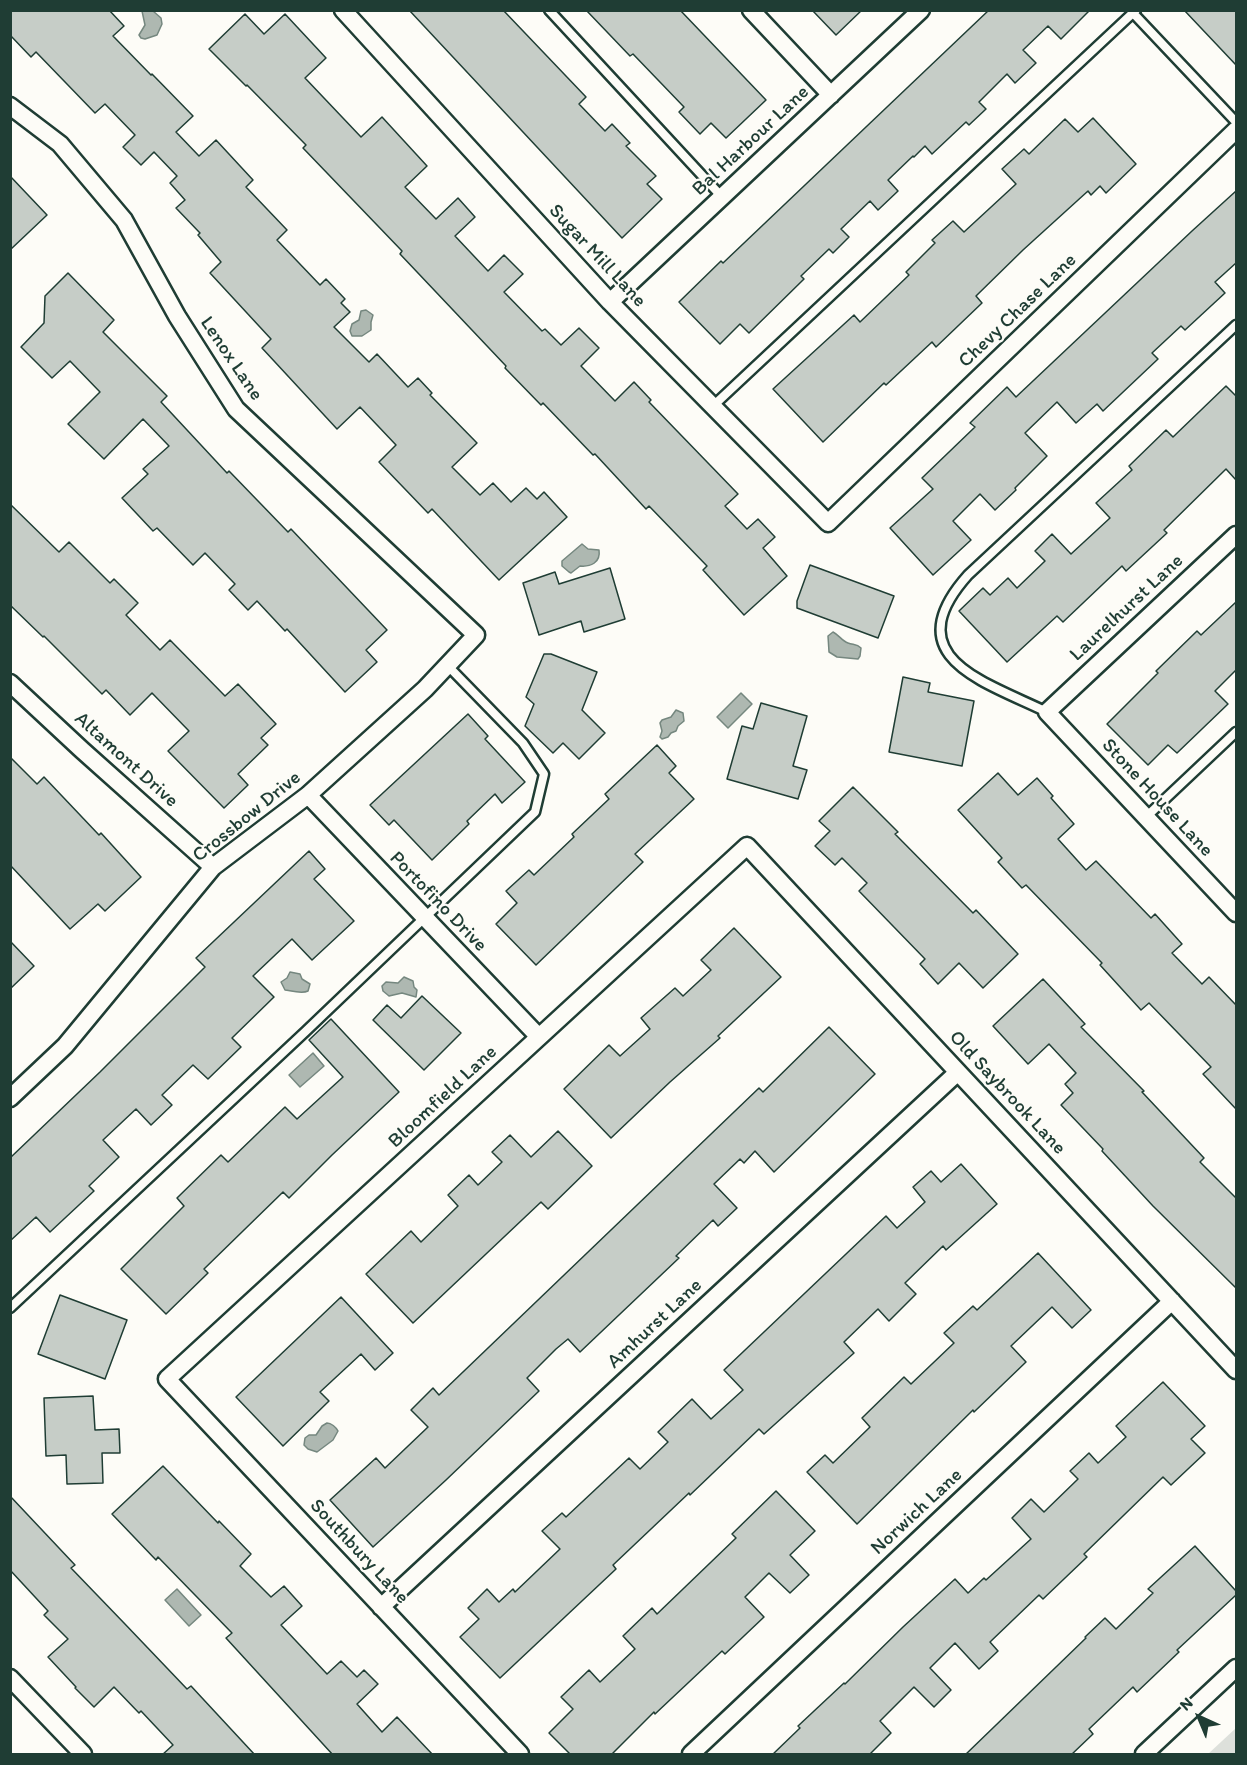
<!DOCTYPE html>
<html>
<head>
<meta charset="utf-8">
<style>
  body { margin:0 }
  #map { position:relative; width:1247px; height:1765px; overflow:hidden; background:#fdfcf7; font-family:Itim,sans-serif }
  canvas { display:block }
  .frame { position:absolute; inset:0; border:12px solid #1f3d34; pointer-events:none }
  .north { position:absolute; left:1169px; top:1687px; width:60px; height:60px; -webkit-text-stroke:4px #fdfcf7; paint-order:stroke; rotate:316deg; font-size:16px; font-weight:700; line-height:24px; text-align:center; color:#1f3d34 }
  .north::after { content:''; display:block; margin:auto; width:21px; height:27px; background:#1f3d34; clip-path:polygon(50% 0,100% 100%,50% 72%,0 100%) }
</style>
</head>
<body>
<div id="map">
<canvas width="1247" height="1765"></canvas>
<div class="frame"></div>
<div class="north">N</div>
</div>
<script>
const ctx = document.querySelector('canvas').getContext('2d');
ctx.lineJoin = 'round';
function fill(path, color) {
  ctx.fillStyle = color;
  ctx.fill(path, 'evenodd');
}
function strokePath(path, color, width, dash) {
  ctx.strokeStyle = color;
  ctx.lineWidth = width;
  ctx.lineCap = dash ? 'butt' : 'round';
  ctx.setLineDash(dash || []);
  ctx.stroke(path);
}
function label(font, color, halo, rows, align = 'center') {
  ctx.font = font + ' Itim,sans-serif';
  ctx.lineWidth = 4.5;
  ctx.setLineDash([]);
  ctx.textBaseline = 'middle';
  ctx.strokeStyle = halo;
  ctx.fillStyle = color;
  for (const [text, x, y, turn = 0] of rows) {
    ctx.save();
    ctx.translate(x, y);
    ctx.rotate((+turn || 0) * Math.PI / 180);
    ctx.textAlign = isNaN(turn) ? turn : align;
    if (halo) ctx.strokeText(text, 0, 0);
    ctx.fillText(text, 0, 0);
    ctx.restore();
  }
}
fill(new Path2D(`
  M1236 1728V1754H1208Z`), '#dde0db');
const water = new Path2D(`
  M142 11H153L161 18 162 24 157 35 145 39 141 38 139 35 145 25Z
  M366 310 373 315 371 322V330L362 336H352L350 331 352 324 359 320 361 311Z
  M582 544 588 549 599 550C601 563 590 567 580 566L571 573 569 572 562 566V561Z
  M833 632C839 635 842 641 848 643 854 645 857 644 861 648L860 656 858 659 837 657 829 652 828 636Z
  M741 693 752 704 728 728 717 717Z
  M676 710 683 713 684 721 678 726 676 731 671 733 668 737 662 739 660 737 662 731 660 723 662 720 671 717Z
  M290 972 300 974 302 979 310 984 308 991C302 994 292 991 285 990L281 982 287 978Z
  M404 977 413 981 414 987 417 990 416 997 402 993 389 996 383 991 382 986 386 982 398 983Z
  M313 1053 324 1066 300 1087 289 1075Z
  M327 1423C331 1423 336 1427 338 1431L333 1440 317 1452 308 1449 304 1445 305 1438 309 1435H316L322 1426Z
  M177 1589 201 1615 189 1626 165 1600Z`);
fill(water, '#aeb8b1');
strokePath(water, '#75877f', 1.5);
const building = new Path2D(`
  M10 10H109L124 26 113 36 151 75 152 74 193 116 176 132 199 156 216 140 253 180 246 187 287 230 277 240 320 285 326 279 345 299 341 303 350 312 334 327 369 362 377 354 408 387 418 378 432 393 430 395 477 443 452 467 480 495 493 483 511 502 526 488 537 499 544 492 567 517 499 580 432 509 428 513 379 462 396 445 360 407 337 429 262 348 271 339 210 273 221 262 198 235 200 233 176 208 185 200 170 183 177 176 154 152 141 165 123 147 135 135 105 104 95 113 36 52 31 57 10 35Z
  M409 10H503L586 97 579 104 605 131 612 124 630 143 626 146 656 176 647 184 662 199 622 238Z
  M586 10H680L766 100 726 138 711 123 700 134 679 112 684 107 633 54 630 56Z
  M812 10H862L836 35Z
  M989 10H1090L1061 39 1048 26 1023 50 1036 63 1015 83 1007 74 979 102 986 109 969 125 966 122 932 154 925 146 914 157 913 156 888 180 898 191 878 210 870 201 841 229 849 237 833 253 829 249 801 276 804 279 749 333 740 324 720 344 679 302 721 261 723 263Z
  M1184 10H1236V65Z
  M245 14 264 34 285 14 326 58 305 78 361 137 382 117 427 166 405 187 436 219 458 198 475 217 455 236 488 271 504 255 523 274 504 292 542 331 545 329 561 345 579 328 599 348 581 366 615 401 634 382 651 400 649 402 738 494 725 506 747 529 758 519 775 537 763 548 787 576 744 615 703 570 707 566 649 506 646 509 595 454 593 455 543 403 541 405 505 368 506 366 400 254 402 251 303 148 306 145 247 85 246 86 209 49Z
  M1093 118 1136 164 1106 193 1100 186 1091 195 1088 191 1023 250 976 296 982 303 936 347 932 342 886 385 884 383 823 442 773 389 854 315 860 322 909 275 906 272 935 243 932 240 953 221 964 232 1016 184 1002 169 1024 149 1029 154 1065 119 1078 132Z
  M10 176 47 215 10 250Z
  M1236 191V263L1215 282 1225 293 1185 330 1181 326 1152 353 1158 359 1103 411 1097 404 1076 423 1057 402 1025 433 1047 456 1015 488 1016 490 995 510 980 494 953 521 971 540 933 575 890 528 933 489 922 478 975 427 970 423 1007 387 1016 397 1192 231Z
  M68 273 114 320 103 332 167 396 161 402 227 473 229 471 288 532 291 529 387 630 366 650 377 662 345 692 287 629 285 631 257 601 248 610 229 590 235 584 205 553 193 565 157 528 153 531 122 498 148 474 143 469 169 446 143 419 104 459 68 424 100 392 70 361 52 378 21 347 44 323 45 296Z
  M1226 386 1236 396V480L1226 469 1164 530 1167 533 1126 571 1122 566 1063 622 1057 616 1007 662 959 611 983 588 990 595 1008 578 1017 588 1045 561 1035 551 1052 534 1071 554 1110 518 1096 503 1132 470 1129 466 1166 430 1173 437Z
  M10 504 59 552 69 542 110 583 114 579 138 603 126 615 160 650 170 640 225 696 238 684 276 724 261 738 268 745 238 774 248 785 224 808 168 751 189 731 152 693 130 715 106 690 102 694 44 636 43 637 10 605Z
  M810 565 894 596 878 638 797 608V601Z
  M610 568 625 619 584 632 581 621 539 635 523 583 555 572 559 584Z
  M1236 602V670L1215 691 1228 704 1177 753 1168 745 1148 765 1107 724 1158 673 1156 671 1197 631 1201 635Z
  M544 654H551L597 672 582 710 605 733 579 759 563 743 553 753 525 726 534 704 526 697Z
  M903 677 930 683 928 692 974 701 962 766 889 752Z
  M761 703 807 716 793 766 807 770 798 799 727 779 742 726 753 729Z
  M468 714 488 736 485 739 525 782 502 803 495 794 467 821 469 824 432 860 394 820 389 825 370 805Z
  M657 745 676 766 669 773 694 799 635 854 643 862 536 965 496 924 517 903 506 891 529 870 534 875 574 837 572 834 609 799 605 794Z
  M10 757 37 784 44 777 99 835 101 833 141 877 105 911 98 904 70 929 10 865Z
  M998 773 1018 795 1037 778 1053 796 1051 798 1074 824 1058 839 1086 870 1096 861 1151 918 1155 914 1182 944 1172 953 1202 984 1209 977 1236 1005V1109L1203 1074 1211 1067 1149 1003 1141 1010 1100 965 1102 963 1026 885 1022 888 998 862 1002 858 958 810Z
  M853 787 898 832 895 834 973 913 976 910 1018 954 983 988 959 963 938 984 920 964 925 959 859 891 867 883 842 858 835 865 815 846 830 831 819 821Z
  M309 851 325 869 314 879 354 921 312 960 292 939 253 976 274 997 232 1038 241 1047 208 1079 193 1065 162 1095 172 1105 151 1125 136 1109 103 1140 119 1157 89 1186 94 1191 50 1232 36 1217 10 1241V1158L100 1072 205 967 196 958Z
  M734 928 781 977 718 1036 720 1038 670 1082 611 1138 564 1089 609 1045 620 1056 650 1029 641 1018 675 988 683 996 711 970 701 960Z
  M10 941 34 966 10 989Z
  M1043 979 1085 1024 1081 1027 1144 1091 1142 1092 1204 1158 1200 1162 1236 1198V1288L1153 1206 1102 1151 1103 1149 1061 1105 1073 1093 1065 1084 1076 1073 1049 1044 1028 1064 993 1026Z
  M422 996 461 1033 424 1070 373 1020 387 1005 401 1018Z
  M331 1019 399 1092 332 1155 289 1198 283 1192 204 1269 208 1273 166 1314 121 1269 184 1206 177 1198 221 1155 228 1162 285 1107 297 1119 343 1077 309 1040Z
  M829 1027 875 1074 774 1172 755 1151 744 1163 740 1159 714 1184 737 1208 718 1226 713 1220 676 1256 679 1258 580 1352 568 1339 556 1349 527 1378 539 1391 446 1480 373 1547 330 1500 376 1458 385 1468 428 1427 411 1410 433 1388 439 1395 759 1088 763 1092Z
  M558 1131 592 1166 548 1209 541 1202 413 1323 366 1274 411 1231 421 1242 458 1206 448 1195 469 1175 478 1185 502 1162 492 1152 510 1135 531 1157Z
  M961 1164 997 1204 946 1250 943 1246 905 1283 916 1294 889 1321 878 1309 844 1342 854 1353 764 1434 759 1429 690 1495 689 1493 613 1565 616 1569 500 1678 460 1637 479 1619 468 1608 487 1589 499 1602 513 1589 515 1592 560 1549 542 1531 562 1513 566 1517 629 1458 640 1469 668 1442 658 1432 692 1399 711 1419 743 1390 724 1370 886 1216 897 1228 925 1202 913 1187 931 1171 941 1182Z
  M1038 1253 1091 1310 1072 1328 1052 1307 1011 1346 1026 1362 974 1412 973 1410 857 1524 807 1472 825 1455 833 1463 870 1427 862 1418 904 1377 911 1384 954 1343 944 1333 973 1306 977 1310Z
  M60 1295 127 1320 105 1379 38 1354Z
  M341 1297 393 1353 375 1370 361 1354 320 1392 329 1401 283 1446 236 1397Z
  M1163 1382 1205 1426 1191 1439 1205 1453 1171 1485 1163 1477 1084 1554 1087 1557 1043 1599 1039 1595 990 1642 998 1651 979 1669 955 1643 930 1668 951 1690 934 1707 914 1687 880 1721 891 1733 869 1755H772L800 1728 798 1726 844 1683 845 1684 903 1627 955 1579 968 1593 984 1578 986 1580 1031 1539 1012 1518 1031 1499 1044 1512 1078 1479 1070 1471 1089 1453 1098 1463 1126 1437 1116 1426Z
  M93 1396 95 1430 119 1429 120 1453H102L103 1483 67 1484 66 1455 46 1456 44 1398Z
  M163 1466 218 1523 219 1521 251 1554 240 1566 271 1597 284 1586 302 1606 281 1625 327 1674 341 1661 357 1677 364 1670 378 1684 357 1704 382 1732 397 1717 433 1755H333L226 1638 232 1633 158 1557 156 1560 112 1514Z
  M776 1491 815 1531 790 1555 809 1575 790 1593 769 1573 745 1597 764 1617 725 1654 722 1651 655 1714 654 1712 611 1755H571L549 1733 573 1709 561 1697 589 1670 600 1682 635 1649 623 1636 652 1608 657 1614 736 1538 732 1534Z
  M10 1496 75 1565 71 1568 124 1623 187 1689 191 1686 255 1755H162L173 1745 141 1711 139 1713 114 1687 94 1707 75 1688 76 1687 48 1657 68 1639 44 1615 48 1611 10 1570Z
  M1195 1546 1236 1591V1595L1177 1650 1179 1652 1137 1692 1133 1687 1089 1729 1093 1734 1071 1755H965L1086 1638 1085 1637 1105 1618 1116 1629 1153 1593 1148 1589Z`);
fill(building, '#c6cdc7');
strokePath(building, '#1f3d34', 1.5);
const lane = new Path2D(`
  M549 10 722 197
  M1133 13 1236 122
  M713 406 1136 10
  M1047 712C983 681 895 657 968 575L1236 325
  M1146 817 1236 732
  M10 1308 306 1031 535 812 544 774 523 743 448 666`);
const street = new Path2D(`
  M343 10 610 302 828 523 1236 130
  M751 10 831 95
  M10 106 60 144 124 220 177 316 236 409 476 635 425 689 308 795 213 867 65 1046 10 1098
  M610 302 921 10
  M1236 535 1047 712 1236 913
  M10 683 82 750 213 867
  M308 795 539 1037
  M381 1607 958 1072
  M10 1678 83 1754
  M520 1754 167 1379 747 846 1236 1370
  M691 1754 1172 1301
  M1144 1754 1236 1668`);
strokePath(lane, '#1f3d34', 13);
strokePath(street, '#1f3d34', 21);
strokePath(lane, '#fdfcf7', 8);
strokePath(street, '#fdfcf7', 16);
label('20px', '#1f3d34', '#fdfcf7', [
  ["Bal Harbour Lane",751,141,-43],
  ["Sugar Mill Lane",597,256,47],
  ["Chevy Chase Lane",1018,311,-44],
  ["Lenox Lane",231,359,56],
  ["Laurelhurst Lane",1127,608,-43],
  ["Altamont Drive",126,760,42],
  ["Stone House Lane",1157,798,47],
  ["Crossbow Drive",247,817,-39],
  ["Portofino Drive",438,902,46],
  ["Old Saybrook Lane",1007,1093,47],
  ["Bloomfield Lane",443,1097,-43],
  ["Amhurst Lane",655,1324,-43],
  ["Norwich Lane",917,1512,-43],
  ["Southbury Lane",359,1552,47]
]);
</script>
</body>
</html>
